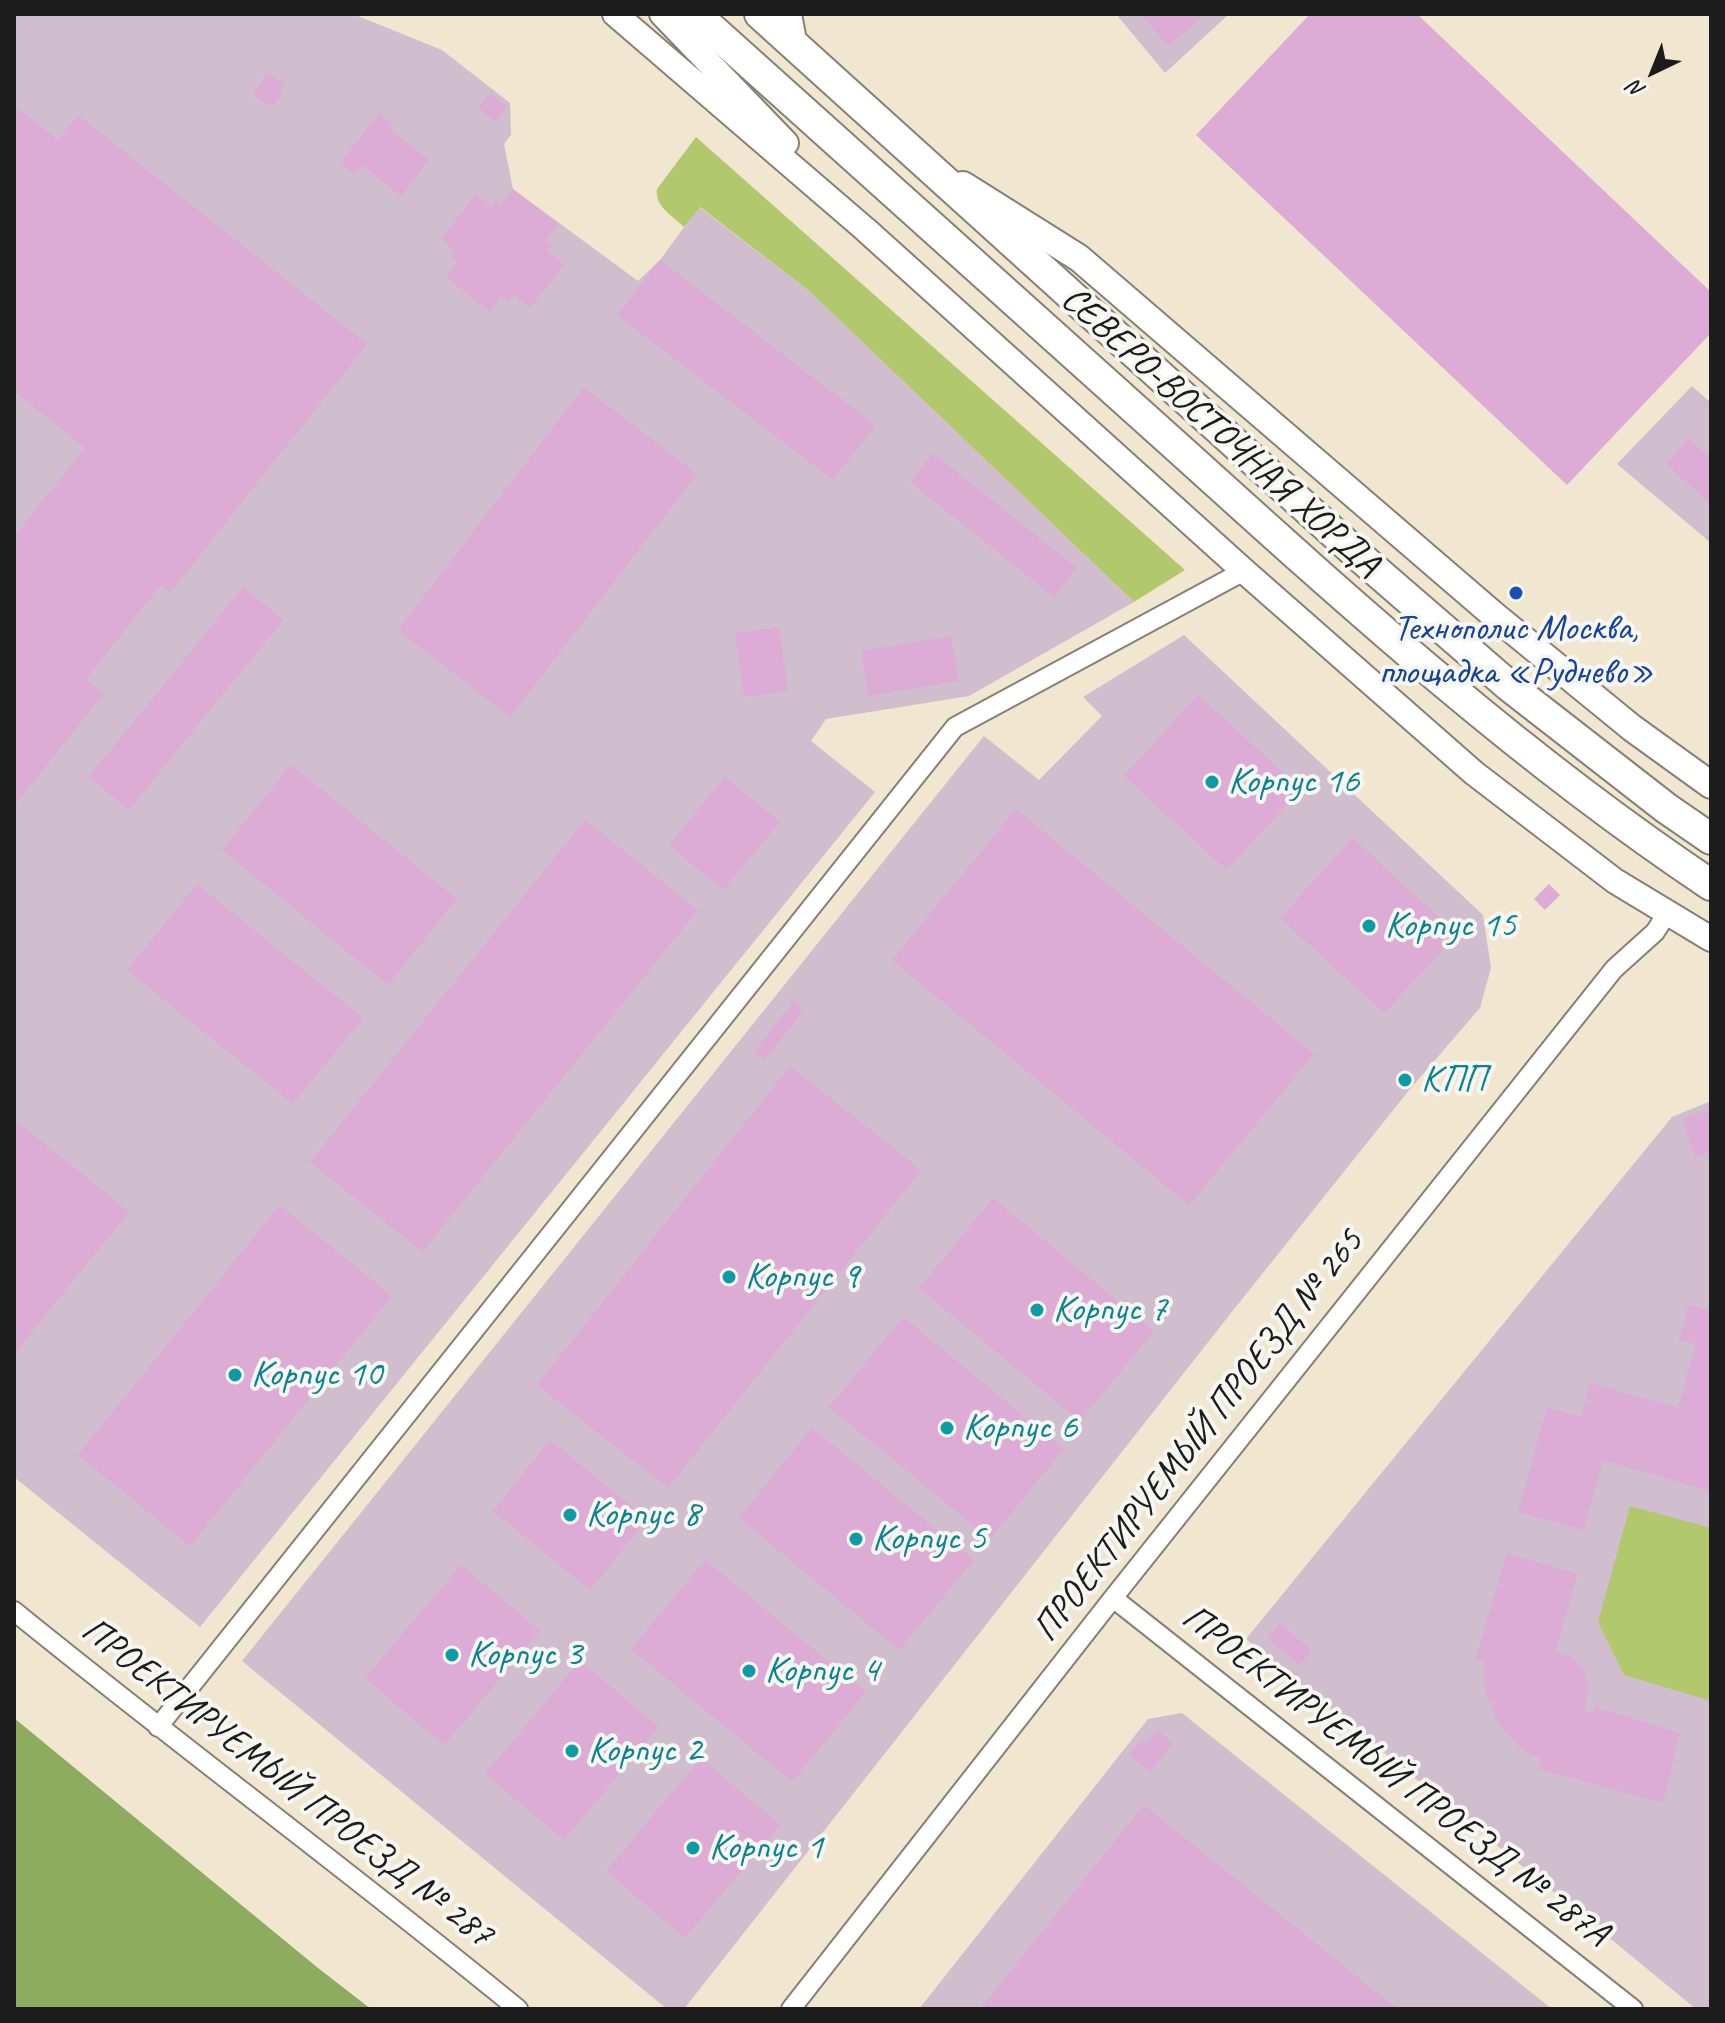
<!DOCTYPE html>
<html>
<head>
<meta charset="utf-8">
<style>
  body { margin:0 }
  #map { position:relative; width:1725px; height:2023px; overflow:hidden; background:#f1e6cf; font-family:Caveat,sans-serif }
  canvas { display:block }
  .frame { position:absolute; inset:0; border:16px solid #1c1c1c; pointer-events:none }
  .north { position:absolute; left:1613px; top:32px; width:80px; height:80px; -webkit-text-stroke:6px #f6f6f2; paint-order:stroke; rotate:223deg; font-size:22px; font-weight:700; line-height:32px; text-align:center; color:#1c1c1c }
  .north::after { content:''; display:block; margin:auto; width:28px; height:36px; background:#1c1c1c; clip-path:polygon(50% 0,100% 100%,50% 72%,0 100%) }
</style>
</head>
<body>
<div id="map">
<canvas width="1725" height="2023"></canvas>
<div class="frame"></div>
<div class="north">N</div>
</div>
<script>
const ctx = document.querySelector('canvas').getContext('2d');
ctx.lineJoin = 'round';
function fill(path, color) {
  ctx.fillStyle = color;
  ctx.fill(path, 'evenodd');
}
function strokePath(path, color, width, dash) {
  ctx.strokeStyle = color;
  ctx.lineWidth = width;
  ctx.lineCap = dash ? 'butt' : 'round';
  ctx.setLineDash(dash || []);
  ctx.stroke(path);
}
function label(font, color, halo, rows, align = 'center') {
  ctx.font = font + ' Caveat,sans-serif';
  ctx.lineWidth = 8;
  ctx.setLineDash([]);
  ctx.textBaseline = 'middle';
  ctx.strokeStyle = halo;
  ctx.fillStyle = color;
  for (const [text, x, y, turn = 0] of rows) {
    ctx.save();
    ctx.translate(x, y);
    ctx.rotate((+turn || 0) * Math.PI / 180);
    ctx.textAlign = isNaN(turn) ? turn : align;
    if (halo) ctx.strokeText(text, 0, 0);
    ctx.fillText(text, 0, 0);
    ctx.restore();
  }
}
fill(new Path2D(`
  M14 14H353L442 50 510 103 511 135 504 144 513 189 638 281 660 260 699 207 808 290 1134 602 969 696 826 719 811 741 875 792 200 1627 14 1477Z
  M1116 14H1229L1165 73Z
  M1692 386 1711 403V543L1617 464Z
  M1184 635 1483 915 1491 968 1480 1008 1410 1089 1231 1313 684 2009H667L242 1661 984 736 1039 780 1102 716 1083 697Z
  M1711 1101V2009H1696L1246 1639 1672 1117Z
  M1182 1713 1552 2009H919L1148 1719Z`), '#d0bdce');
fill(new Path2D(`
  M696 137 1185 570 1134 602 808 290 700 207 684 227C673 216 654 206 657 189Z
  M1630 1506 1711 1528V1688L1708 1700 1624 1675 1598 1622Z`), '#b2c86d');
fill(new Path2D(`
  M14 1718 318 1968 371 2009H14Z`), '#8dac60');
fill(new Path2D(`
  M1141 14H1206L1168 46Z
  M1310 14H1417L1711 292V333L1567 485 1196 135Z
  M266 73 285 84 273 107 253 96Z
  M490 93 507 106 495 121 478 108Z
  M14 105 58 140 78 115 367 344 170 593 161 585 86 679 104 693 14 806V537L85 448 14 391Z
  M379 113 393 125 390 129 429 160 401 196 361 165 354 174 340 163Z
  M513 189 558 224 546 240 552 245 547 251 564 264 530 308 514 295 508 302 501 297 490 312 446 277 458 262 451 256 455 251 441 239 476 194 491 206 496 200 501 204Z
  M660 260 875 425 833 480 617 315Z
  M584 387 697 474 510 717 398 630Z
  M1689 439 1711 459V504L1666 464Z
  M933 453 1077 568 1054 597 910 482Z
  M243 587 283 620 129 810 89 777Z
  M779 627 788 691 744 697 735 633Z
  M951 636 959 681 868 696 861 651Z
  M1198 695 1301 789 1227 870 1124 776Z
  M291 765 457 899 388 985 222 850Z
  M725 777 780 822 723 890 669 845Z
  M1016 809 1314 1054 1189 1205 892 960Z
  M585 820 698 910 422 1252 310 1162Z
  M1353 838 1457 934 1384 1013 1280 918Z
  M197 884 363 1018 293 1104 127 970Z
  M1549 884 1560 895 1545 910 1534 899Z
  M794 1001 804 1010 764 1060 754 1052Z
  M790 1066 921 1170 668 1488 537 1385Z
  M1400 1069 1416 1082 1410 1089 1394 1077Z
  M1711 1109V1152L1695 1157 1682 1119Z
  M14 1119 129 1212 14 1354Z
  M993 1198 1154 1331 1080 1421 919 1288Z
  M280 1205 392 1296 190 1546 78 1455Z
  M1689 1305 1711 1311V1491L1603 1460 1584 1530 1518 1512 1547 1407 1581 1417 1590 1383 1678 1408 1696 1344 1679 1340Z
  M903 1317 1064 1449 990 1539 829 1407Z
  M812 1428 974 1560 899 1650 739 1518Z
  M550 1440 647 1519 590 1590 493 1511Z
  M1507 1553 1578 1574 1555 1652 1573 1658 1584 1671 1588 1687 1585 1711 1594 1712 1595 1707 1680 1733 1663 1803 1539 1769 1541 1758 1531 1755 1518 1746 1496 1720 1485 1690 1484 1662 1475 1660Z
  M705 1560 866 1692 792 1782 631 1649Z
  M461 1565 540 1631 444 1745 365 1678Z
  M1280 1623 1312 1651 1299 1665 1268 1638Z
  M580 1661 659 1727 564 1840 485 1774Z
  M1157 1730 1173 1743 1150 1772 1129 1755 1141 1740 1146 1744Z
  M701 1758 780 1825 685 1938 606 1871Z
  M1144 1805 1397 2009H980Z`), '#dcacd7');
const minor = new Path2D(`
  M792 14 798 46
  M1113 1598 1633 2009
  M14 1611C180 1746 352 1873 518 2009
  M158 1727 955 727 1244 571
  M791 2009 1113 1598 1614 969 1655 932 1668 912`);
const tertiary = new Path2D(`
  M615 14 866 230 1244 571 1474 773 1615 881 1711 939
  M662 14 786 143`);
const secondary = new Path2D(`
  M963 185 1079 258 1495 616 1632 728 1711 785`);
const trunk = new Path2D(`
  M695 14C859 161 1022 308 1186 455 1354 607 1522 759 1711 885
  M760 14 1367 563 1508 685 1666 808 1711 839`);
strokePath(minor, '#868176', 22);
strokePath(tertiary, '#868176', 28);
strokePath(secondary, '#868176', 30);
strokePath(trunk, '#868176', 34);
strokePath(minor, '#fff', 18);
strokePath(tertiary, '#fff', 24);
strokePath(secondary, '#fff', 26);
strokePath(trunk, '#fff', 30);
for (const [x, y, r, color] of [
  [1516,593,8,"#1a4fb4"],
  [1212,782,8,"#0f9aa8"],
  [1369,926,8,"#0f9aa8"],
  [1405,1080,8,"#0f9aa8"],
  [729,1277,8,"#0f9aa8"],
  [1037,1310,8,"#0f9aa8"],
  [235,1375,8,"#0f9aa8"],
  [947,1428,8,"#0f9aa8"],
  [570,1515,8,"#0f9aa8"],
  [856,1539,8,"#0f9aa8"],
  [452,1655,8,"#0f9aa8"],
  [749,1671,8,"#0f9aa8"],
  [572,1751,8,"#0f9aa8"],
  [693,1848,8,"#0f9aa8"]
]) {
  const dot = new Path2D();
  dot.arc(x, y, r, 0, 2 * Math.PI);
  ctx.fillStyle = color;
  ctx.fill(dot);
  strokePath(dot, '#f6f6f2', 3);
}
label('38px', '#1c1c1c', '#f6f6f2', [
  ["СЕВЕРО-ВОСТОЧНАЯ ХОРДА",1220,432,42],
  ["ПРОЕКТИРУЕМЫЙ ПРОЕЗД № 265",1199,1436,-52],
  ["ПРОЕКТИРУЕМЫЙ ПРОЕЗД № 287А",1395,1776,38],
  ["ПРОЕКТИРУЕМЫЙ ПРОЕЗД № 287",287,1783,38]
]);
label('38px', '#164399', '#f6f6f2', [
  ["Технополис Москва,",1516,629],
  ["площадка «Руднево»",1516,673]
]);
label('38px', '#0d838f', '#f6f6f2', [
  ["Корпус 16",1228,782],
  ["Корпус 15",1385,926],
  ["КПП",1421,1080],
  ["Корпус 9",745,1277],
  ["Корпус 7",1053,1310],
  ["Корпус 10",251,1375],
  ["Корпус 6",963,1428],
  ["Корпус 8",586,1515],
  ["Корпус 5",872,1539],
  ["Корпус 3",468,1655],
  ["Корпус 4",765,1671],
  ["Корпус 2",588,1751],
  ["Корпус 1",709,1848]
], 'left');
</script>
</body>
</html>
